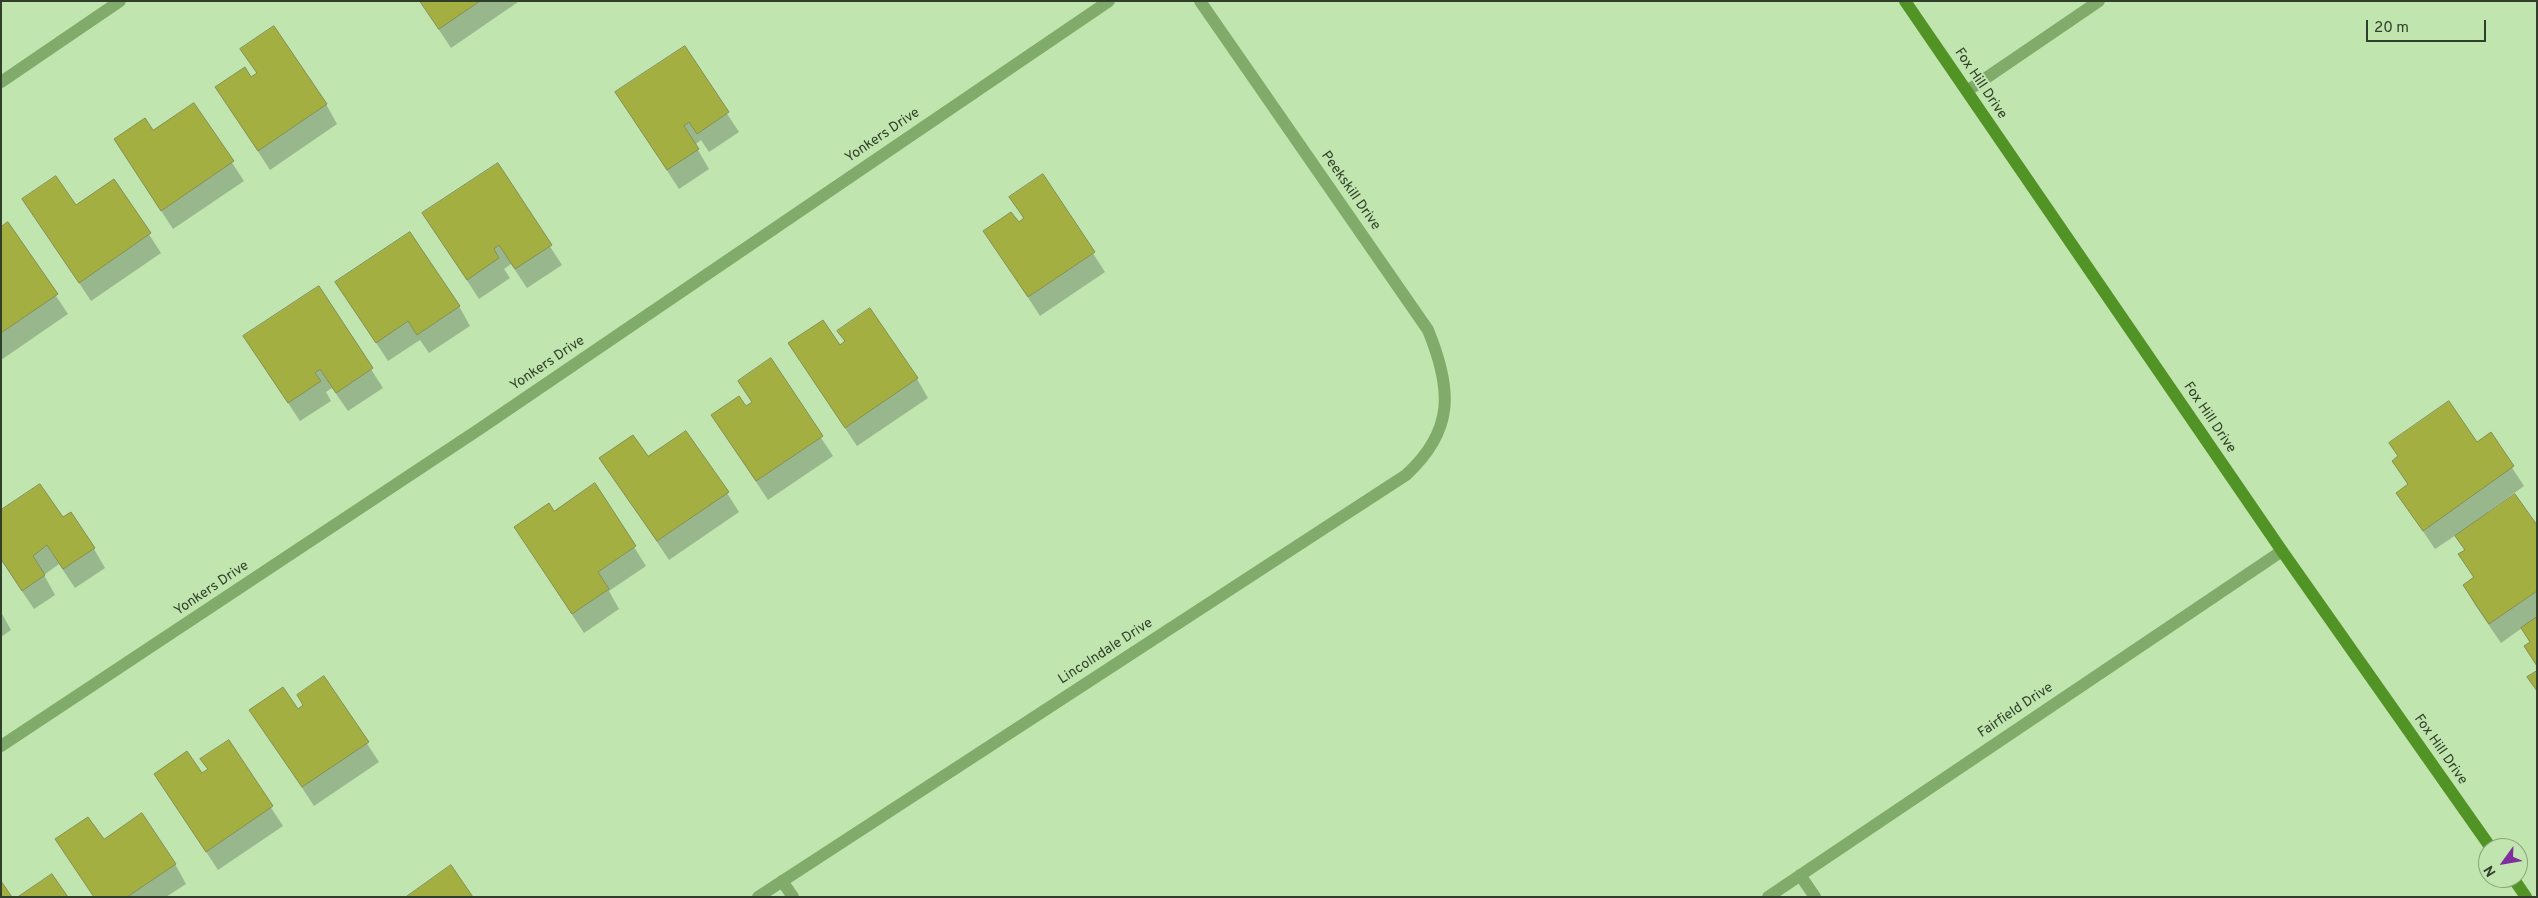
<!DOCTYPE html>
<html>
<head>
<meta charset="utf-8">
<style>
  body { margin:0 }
  #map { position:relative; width:2538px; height:898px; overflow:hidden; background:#c0e5af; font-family:Overpass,sans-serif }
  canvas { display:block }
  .frame { position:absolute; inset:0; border:2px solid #303f29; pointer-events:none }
  .north { position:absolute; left:2478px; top:838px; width:50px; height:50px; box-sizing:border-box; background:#c0e5af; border:1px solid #86a379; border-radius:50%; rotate:238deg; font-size:14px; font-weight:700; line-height:20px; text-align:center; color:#303f29 }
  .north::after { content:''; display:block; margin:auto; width:18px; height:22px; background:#802e9e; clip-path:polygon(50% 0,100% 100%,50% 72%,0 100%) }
  .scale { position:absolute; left:2366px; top:20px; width:120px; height:22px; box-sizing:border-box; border:2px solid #303f29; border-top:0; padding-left:6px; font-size:15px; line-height:18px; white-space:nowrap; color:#303f29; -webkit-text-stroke:4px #c0e5af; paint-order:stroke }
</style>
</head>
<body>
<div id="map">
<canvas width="2538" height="898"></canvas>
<div class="frame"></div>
<div class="north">N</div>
<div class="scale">20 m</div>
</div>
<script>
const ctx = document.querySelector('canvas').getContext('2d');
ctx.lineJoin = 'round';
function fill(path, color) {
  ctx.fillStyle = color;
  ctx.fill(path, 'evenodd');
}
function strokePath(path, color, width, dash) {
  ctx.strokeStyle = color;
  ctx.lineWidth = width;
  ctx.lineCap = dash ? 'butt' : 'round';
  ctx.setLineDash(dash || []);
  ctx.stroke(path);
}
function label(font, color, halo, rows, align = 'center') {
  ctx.font = font + ' Overpass,sans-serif';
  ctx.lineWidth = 4;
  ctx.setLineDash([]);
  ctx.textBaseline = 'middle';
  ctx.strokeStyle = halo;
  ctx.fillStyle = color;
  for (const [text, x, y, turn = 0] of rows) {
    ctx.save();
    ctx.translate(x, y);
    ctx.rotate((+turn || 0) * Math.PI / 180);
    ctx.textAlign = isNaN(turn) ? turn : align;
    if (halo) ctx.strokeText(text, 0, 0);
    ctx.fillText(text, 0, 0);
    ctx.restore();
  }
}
fill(new Path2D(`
  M420 1H518V2L451 48Z
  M684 48 739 132 709 152 701 140 695 145 709 169 679 189 617 93Z
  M242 49 326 104 337 124 270 170 217 88 251 78 257 74Z
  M194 105 244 181 173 229 115 140 153 132Z
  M497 165 562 265 527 288 511 264 504 269 510 278 479 299 424 214Z
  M1043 176 1105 272 1040 316 985 231 1018 224 1024 220 1011 197Z
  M114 180 161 253 91 301 24 200 75 207Z
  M8 224 68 314 1 360V228Z
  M337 283 459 306 470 326 429 353 420 340 388 361Z
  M319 288 383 388 348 411 332 388 326 392 331 401 300 421 256 355Z
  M839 331 917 379 928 398 857 446 789 344 839 346 845 342Z
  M770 360 833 456 768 500 712 415 746 408 753 404 739 381Z
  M2490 434 2524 486 2488 512 2537 527V667L2525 647 2531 643 2522 628 2501 643 2475 605 2464 586 2474 579 2460 555 2465 551 2456 535 2435 549 2397 493 2408 485 2394 462 2399 458 2390 444 2477 443Z
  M601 458H648L727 493 739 512 669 560Z
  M595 485 646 566 609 591 619 609 584 633 527 546 554 513Z
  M1 512 62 519 94 549 105 568 75 588 59 564 44 575 55 595 34 609 1 560Z
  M1 612 11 630 1 637Z
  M324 678 379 762 314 806 251 710 298 711 305 706Z
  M228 742 283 826 218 870 155 774 202 775 208 770 202 759Z
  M104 841 175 864 186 884 166 897H94Z`), '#0003');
const building = new Path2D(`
  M420 1H480L439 29Z
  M274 26 327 104 258 151 215 87 245 67 251 77 257 73 240 49Z
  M685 46 729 112 697 134 689 122 684 126 699 149 667 170 615 92Z
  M194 103 234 161 161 211 114 139 145 118 153 130Z
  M498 163 552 245 515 269 499 245 494 249 499 258 467 280 422 213Z
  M1043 174 1095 252 1028 297 983 231 1011 212 1019 222 1024 218 1009 197Z
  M56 176 76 205 114 179 151 233 79 283 22 199Z
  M8 222 58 294 1 333V227Z
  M410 232 460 306 417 335 408 321 376 343 335 282Z
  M319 286 373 368 336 393 320 369 315 373 321 381 288 403 243 336Z
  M870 308 918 378 845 428 788 343 823 320 840 345 845 341 837 331Z
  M771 358 823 436 756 481 711 415 739 396 746 406 752 402 738 381Z
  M2449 401 2477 442 2491 432 2514 466 2423 531 2396 493 2408 484 2392 461 2398 456 2389 443Z
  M686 431 729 492 657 541 599 458 633 435 648 456Z
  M595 483 636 546 598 572 609 589 572 614 514 527 549 503 554 511Z
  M40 484 63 517 71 512 95 548 63 569 47 545 33 556 45 575 22 591 1 559V510Z
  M2515 494 2537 525V591L2489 624 2463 585 2474 577 2458 554 2465 550 2455 536Z
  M2537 617V666L2524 646 2530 642 2521 628Z
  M2537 671V691L2527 677Z
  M324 676 369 742 302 787 249 710 283 687 298 709 303 705 297 695Z
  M229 740 273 806 206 852 154 774 187 751 202 773 208 769 200 759Z
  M142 813 176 864 127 897H94L55 839 88 817 104 839Z
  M451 865 473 897H406Z
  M52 874 68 897H18Z
  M1 881 12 897H1Z`);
fill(building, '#a3b041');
strokePath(building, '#858e53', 1);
strokePath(new Path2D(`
  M1 82 120 1
  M1967 91 2099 1
  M1 746 481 428 1109 1
  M1800 875 1815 897
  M782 881 793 897
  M758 897 1406 475C1455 430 1452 389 1428 330L1200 1
  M1768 897 2282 551`), '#80ab6a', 12);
strokePath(new Path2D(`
  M1905 1 2282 551 2491 848
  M2513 878 2526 897`), '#529326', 12);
label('14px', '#303f29', '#c0e5af', [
  ["Fox Hill Drive",1980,84,56],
  ["Yonkers Drive",883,136,-34],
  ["Peekskill Drive",1350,191,55],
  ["Yonkers Drive",548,364,-34],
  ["Fox Hill Drive",2209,418,56],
  ["Yonkers Drive",212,589,-34],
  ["Lincolndale Drive",1106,652,-33],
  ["Fairfield Drive",2016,711,-34],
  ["Fox Hill Drive",2440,750,55]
]);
</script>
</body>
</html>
